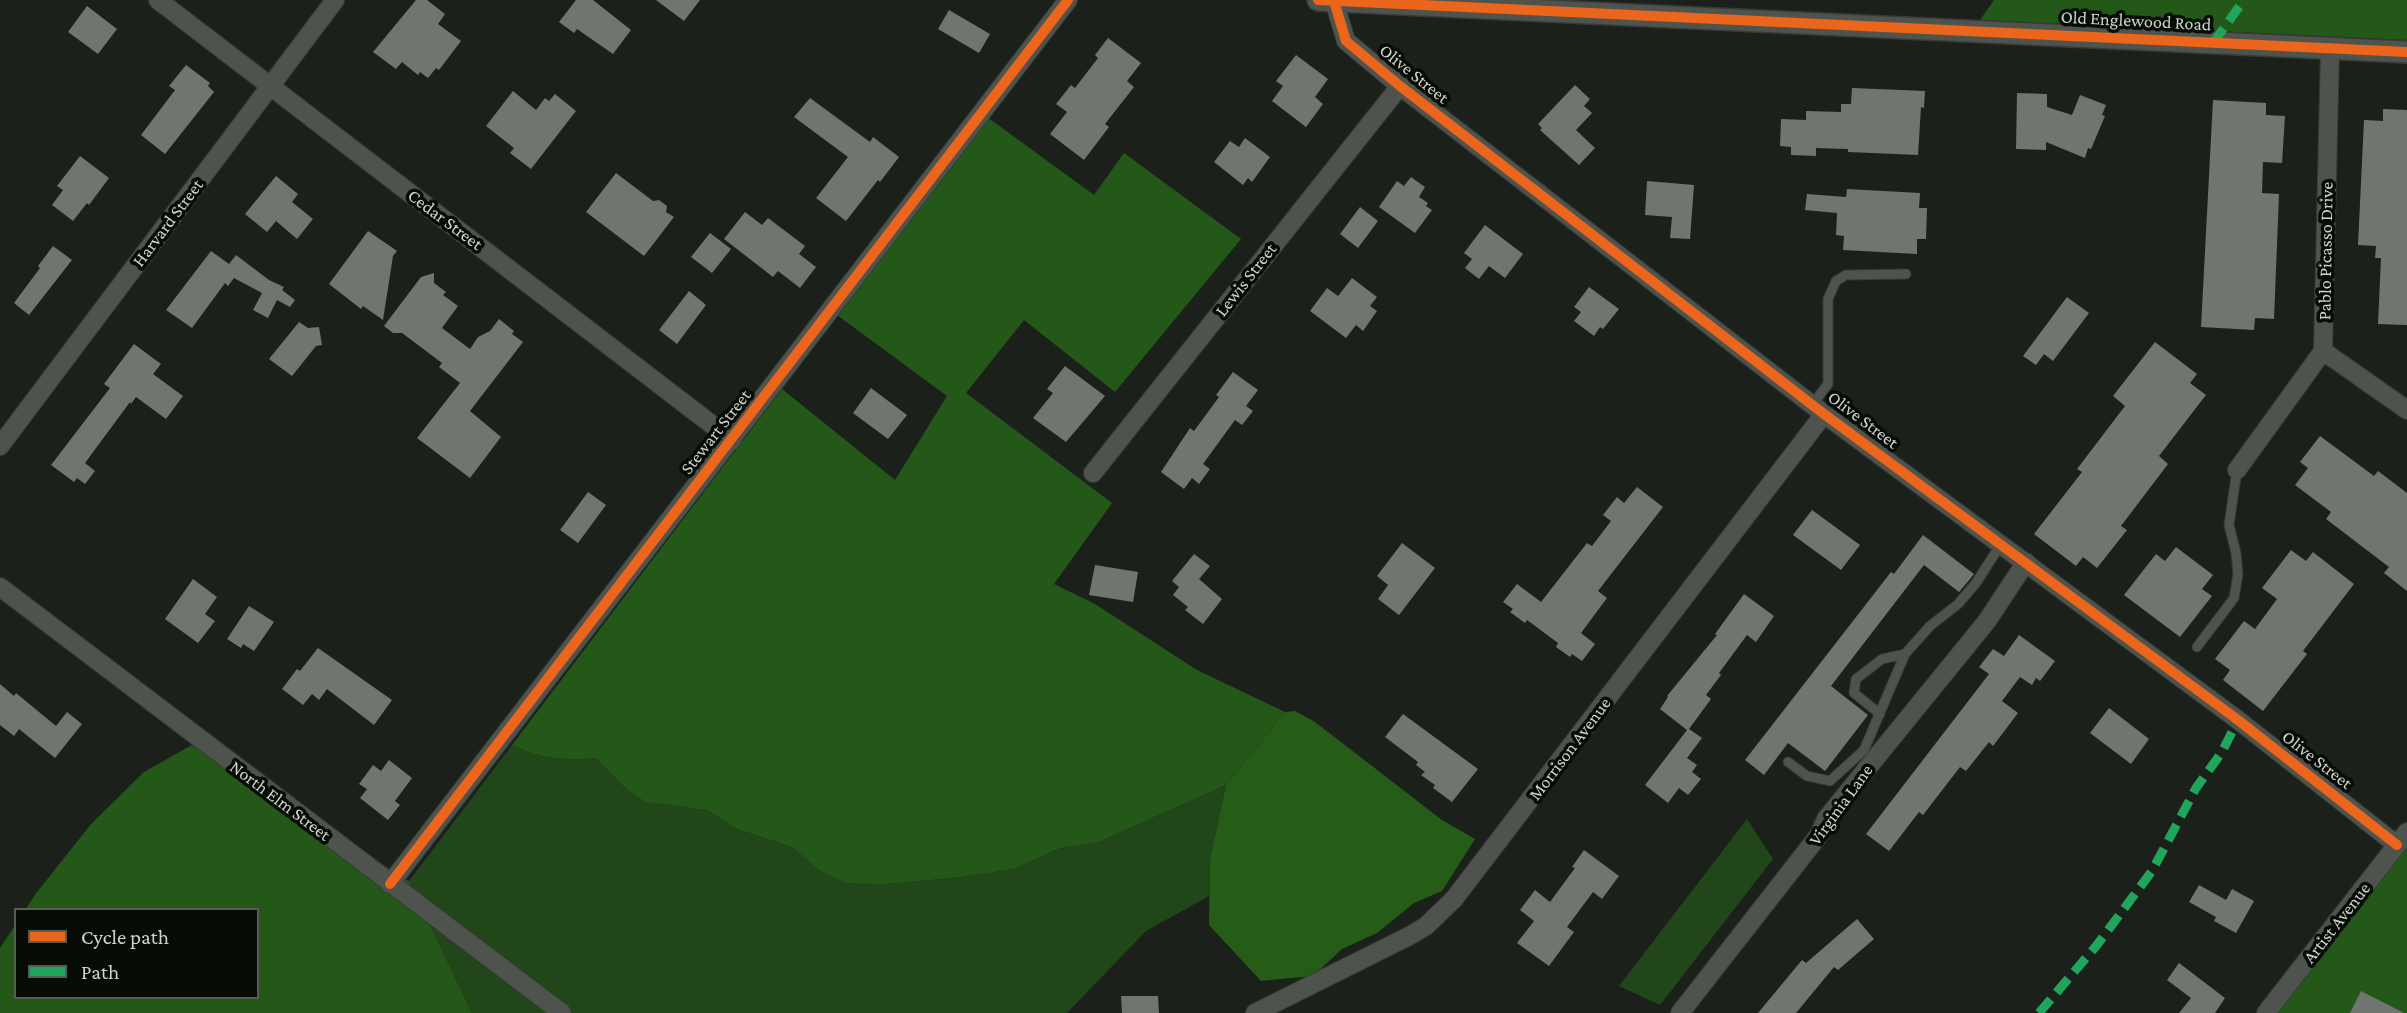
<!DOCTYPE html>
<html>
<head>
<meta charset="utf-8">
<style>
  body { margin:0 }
  #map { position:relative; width:2407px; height:1013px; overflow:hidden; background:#1b211a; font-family:"Crimson Pro",serif }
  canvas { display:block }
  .legend { position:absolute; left:14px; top:908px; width:245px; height:91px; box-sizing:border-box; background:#070c06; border:2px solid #575d55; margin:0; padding:9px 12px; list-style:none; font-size:21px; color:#ced6cc }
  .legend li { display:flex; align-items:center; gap:14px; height:35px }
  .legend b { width:35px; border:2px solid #575d55 }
</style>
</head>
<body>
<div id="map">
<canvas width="2407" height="1013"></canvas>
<ul class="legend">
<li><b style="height:9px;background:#eb651d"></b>Cycle path</li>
<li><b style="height:9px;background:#20a55d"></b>Path</li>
</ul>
</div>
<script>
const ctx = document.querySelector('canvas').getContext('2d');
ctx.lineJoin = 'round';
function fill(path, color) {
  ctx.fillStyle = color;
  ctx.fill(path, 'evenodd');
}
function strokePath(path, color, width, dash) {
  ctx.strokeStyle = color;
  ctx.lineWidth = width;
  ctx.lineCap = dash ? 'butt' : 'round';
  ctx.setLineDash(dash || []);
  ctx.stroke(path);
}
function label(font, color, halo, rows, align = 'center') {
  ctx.font = font + ' "Crimson Pro",serif';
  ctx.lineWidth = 7;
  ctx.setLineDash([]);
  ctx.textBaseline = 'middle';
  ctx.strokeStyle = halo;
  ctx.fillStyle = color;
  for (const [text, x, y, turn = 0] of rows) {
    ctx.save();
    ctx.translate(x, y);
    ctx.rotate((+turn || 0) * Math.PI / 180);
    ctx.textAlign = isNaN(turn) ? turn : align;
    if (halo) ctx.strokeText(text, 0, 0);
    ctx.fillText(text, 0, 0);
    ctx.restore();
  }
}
fill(new Path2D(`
  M512 745C539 759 566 761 596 758L624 787 645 802 707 810 737 829 792 847 819 870 887 884 963 877 1014 869 1058 849 1101 841 1226 785 1210 859 1209 896 1146 931 1067 1013H472L409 881Z
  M1747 819 1773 859 1660 1005 1619 986Z`), '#214619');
fill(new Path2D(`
  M1994 0H2407V40L1980 20Z
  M987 117 1094 195 1124 153 1241 239 1115 392 1024 320 966 393 1112 503 1054 584 1095 604 1197 670 1285 712 1226 785 1101 841 1058 849 1014 869 963 877 887 884 846 883 819 870 792 847 737 829 707 810 645 802 624 787 596 758C566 761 539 759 512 745L782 389 895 480 947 396 837 315Z
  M192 745 409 881 472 1013H0V948L16 924V997H257V910H25L37 892 92 823 144 772Z
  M2407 825V1013H2270Z`), '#245818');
fill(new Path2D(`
  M1295 711 1315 722 1442 820 1475 839 1442 891 1414 903 1377 933 1342 949 1313 976 1261 981 1209 925 1210 859 1226 785 1285 712Z`), '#255c18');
fill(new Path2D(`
  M416 0H427L445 14 438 24 461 41 439 70 436 68 428 78 420 72 418 75 402 62 396 69 373 52Z
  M576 0H593L631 30 613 54 577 29 574 33 559 22Z
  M656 0H700L684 21Z
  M87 6 117 29 98 54 68 32Z
  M949 10 990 34 979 53 938 29Z
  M1108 38 1141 63 1127 81 1134 87 1105 124 1109 127 1084 160 1050 134 1067 112 1056 104 1071 85 1075 88 1098 58 1095 55Z
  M1296 55 1328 79 1315 97 1323 104 1306 127 1272 101 1283 86 1276 81Z
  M186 65 210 83 208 86 214 92 165 154 141 135 175 90 169 86Z
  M1575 85 1590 99 1584 106 1592 113 1576 130 1595 148 1579 165 1540 130 1542 128 1538 124Z
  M1852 88 1925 91 1924 108 1921 107 1918 155 1848 152V149L1816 148V156L1791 155V147L1780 146 1781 119 1806 120V111L1841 112V104H1851Z
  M513 91 536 110 545 98 549 101 555 94 576 111 531 169 510 153 514 148 486 126Z
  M2017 93 2047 94V107L2072 115 2080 95 2106 105 2102 115 2105 116 2091 149 2088 148 2085 158 2046 142V150L2016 149Z
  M810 98 870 142 873 137 899 157 880 182 878 180 846 221 816 198 848 157 794 117Z
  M2213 100 2266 103V115L2285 116 2282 163 2263 162 2262 193 2279 194 2274 319 2255 318 2254 330 2201 327Z
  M2383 109 2407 110V325L2378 324 2381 258H2375L2376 246 2358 245 2364 120 2383 121Z
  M1245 138 1270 157 1252 182 1248 178 1243 185 1214 162 1230 141 1239 147Z
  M80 156 109 178 89 205 87 203 73 221 52 205 63 190 57 186Z
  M616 173 653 201 659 200 667 206 666 212 674 217 644 256 586 212Z
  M276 176 298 194 292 202 313 219 297 239 276 221 267 232 245 214Z
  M1411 177 1425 187 1419 197 1428 203 1426 206 1432 210 1415 233 1379 207 1397 181 1404 186Z
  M1647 181 1694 185 1690 239 1670 238 1672 217 1645 215Z
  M1847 189 1920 193 1919 208H1927L1926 239H1917V254L1843 250 1844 236 1836 235 1837 213 1805 210 1807 194 1846 197Z
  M1360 207 1378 221 1358 248 1340 234Z
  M745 212 762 225 768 218 805 246 799 254 816 267 800 288 778 271 773 277 724 239Z
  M1485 225 1523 254 1505 278 1489 266 1479 279 1465 268 1472 259 1464 253Z
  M368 231 397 251 393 256 383 320 363 306 361 309 329 284Z
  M710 233 731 249 712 273 691 257Z
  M53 246 72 260 29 315 14 303 40 268 38 266Z
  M211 251 229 264 236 255 269 280 284 287 282 290 295 300 290 307 277 300 268 318 253 310 262 293 234 278 228 286 225 283 192 328 166 310Z
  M434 273V283L446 292 443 295 458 306 442 328 470 349 478 337 490 331 499 319 514 331 512 334 523 342 470 411 501 437 470 478 417 438 460 383 439 367 442 363 402 333H393L384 326 421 277Z
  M1352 278 1377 297 1370 306 1377 311 1363 331 1356 325 1346 338 1310 311 1327 288 1338 296Z
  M1589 287 1619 309 1603 329 1600 327 1594 336 1574 321 1581 312 1574 307Z
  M689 291 706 305 677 344 659 330Z
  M2067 297 2089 313 2053 361 2044 354 2036 365 2023 356Z
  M299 322 308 328 319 327 322 345 316 346 292 376 269 359Z
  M2155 342 2197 374 2190 383 2206 395 2159 456 2168 464 2121 526 2127 530 2097 568 2083 557 2076 566 2034 534 2082 472 2077 469 2125 406 2113 396Z
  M134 344 161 364 153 374 183 396 166 419 136 397 131 404 130 402 85 463 95 471 85 484 77 478 74 482 51 465 110 388 104 384Z
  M1065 366 1105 396 1066 442 1033 418 1053 393 1047 389Z
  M1233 372 1258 390 1246 406 1253 411 1242 425 1235 420 1203 464 1210 469 1199 484 1192 478 1184 489 1161 472 1190 428 1194 431 1219 397 1216 395Z
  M871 388 907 415 888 439 853 413Z
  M2320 436 2374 476 2378 471 2407 493V591L2384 573 2389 567 2326 519 2331 512 2295 485 2308 468 2300 462Z
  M1637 487 1663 507 1598 591 1607 598 1581 633 1595 644 1582 661 1572 654 1570 657 1556 647 1558 643 1527 620 1525 623 1510 612 1513 609 1503 602 1517 584 1541 602 1587 543 1592 546 1611 521 1603 515 1617 497 1624 503Z
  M588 492 606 505 578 543 560 530Z
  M1812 510 1860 545 1841 570 1793 535Z
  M1923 535 1974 574 1970 579 1959 592 1924 565 1831 686 1868 715 1825 771 1788 743 1764 775 1745 760 1891 572 1894 574Z
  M1402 543 1435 568 1399 615 1378 599 1388 585 1377 576Z
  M2176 547 2213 575 2202 589 2212 596 2180 637 2124 595 2156 554 2165 561Z
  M2291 550 2306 561 2313 552 2354 584 2303 651 2307 654 2263 711 2223 680 2230 670 2215 659 2244 621 2255 629 2277 599 2262 588Z
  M1194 554 1210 566 1199 579 1222 599 1203 624 1185 610 1188 607 1173 595 1179 587 1172 581Z
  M1095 565 1138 572 1133 602 1089 595Z
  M193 579 217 597 205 614 215 621 198 643 165 619Z
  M1744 594 1774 616 1756 642 1747 635 1719 673 1721 675 1706 695 1711 699 1689 729 1702 738 1687 758 1697 765 1692 772 1701 779 1688 795 1679 788 1668 803 1645 785 1687 730 1660 709 1668 697 1667 696 1717 635 1715 634Z
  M249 606 274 622 254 651 243 644 241 648 227 639Z
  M2019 635 2055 661 2040 681 2036 678 2032 685 2020 677 2002 701 2018 713 1993 746 1989 742 1966 771 1960 767 1923 815 1919 812 1889 851 1866 834 1989 674 1979 667 1993 649 2004 656Z
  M318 648 392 700 374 725 327 689 319 700 312 694 303 705 282 689 297 669 300 671Z
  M0 684 14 696 16 693 56 726 67 712 82 724 55 758 19 729 14 736 0 725Z
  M2109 708 2149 739 2131 764 2090 733Z
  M1403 714 1478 769 1452 802 1433 788 1435 785 1421 775 1425 772 1416 765 1418 762 1385 737Z
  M389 760 412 778 395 801 400 805 388 820 360 798 367 789 359 784 373 765 381 771Z
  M1584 850 1619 876 1602 899 1593 892 1567 927 1574 932 1549 966 1517 943 1534 921 1520 910 1535 890 1550 902 1575 868 1572 867Z
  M2199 885 2226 900 2232 889 2254 901 2236 933 2214 921 2216 917 2189 902Z
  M1857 919 1874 939 1838 970 1834 967 1796 1013H1758L1802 960 1806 963Z
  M2179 963 2225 998 2215 1013H2179L2191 998 2167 980Z
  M2361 991 2404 1013H2350Z
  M1121 996H1158L1159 1013H1122Z`), '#70766f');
const service = new Path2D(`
  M1812 405 1828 384V299L1836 281 1846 275 1906 274
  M2197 647 2234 598 2238 574 2236 553 2229 525 2237 470
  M1880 714 1854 693 1856 679 1882 659 1905 654
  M1788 762 1807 776 1830 781 1864 750 1905 654 1930 626 1958 604 1976 583 2001 544`);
const minor = new Path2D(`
  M158 0 732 440
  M1334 1 1346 41 1400 86 1824 414 2238 720 2397 845
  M2330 48 2323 351 2407 410
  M0 446 335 0
  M2237 470 2323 351
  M1093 473 1400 86
  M0 587 562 1013
  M390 884 1068 0
  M1255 1013 1411 935 1426 926 1454 899 1824 414
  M1680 1013 1819 835 1826 819 1987 621 2026 562
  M2266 1013 2407 832`);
const tertiary = new Path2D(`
  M1318 0 2407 52`);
strokePath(service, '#363b35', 11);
strokePath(minor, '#363b35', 20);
strokePath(tertiary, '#363b35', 24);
strokePath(service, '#4e534d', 9);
strokePath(minor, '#4e534d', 18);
strokePath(tertiary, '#4e534d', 21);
strokePath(new Path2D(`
  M2213 43 2244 0
  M2039 1013 2097 945 2152 871 2196 788 2222 752 2238 720`), '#20a55d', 9, [18, 9]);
strokePath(new Path2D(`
  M1318 0 2407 52
  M1334 1 1346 41 1400 86 1824 414 2238 720 2397 845
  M390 884 1068 0`), '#eb651d', 10);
label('18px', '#ced6cc', '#070c06', [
  ["Old Englewood Road",2136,21,3],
  ["Olive Street",1414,74,39],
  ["Cedar Street",445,220,37],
  ["Harvard Street",168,223,-53],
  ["Pablo Picasso Drive",2326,251,-89],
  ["Lewis Street",1246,280,-52],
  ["Olive Street",1863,420,37],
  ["Stewart Street",716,432,-52],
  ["Morrison Avenue",1570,749,-53],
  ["Olive Street",2317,760,38],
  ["North Elm Street",280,801,37],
  ["Virginia Lane",1841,805,-54],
  ["Artist Avenue",2337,923,-52]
]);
</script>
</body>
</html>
